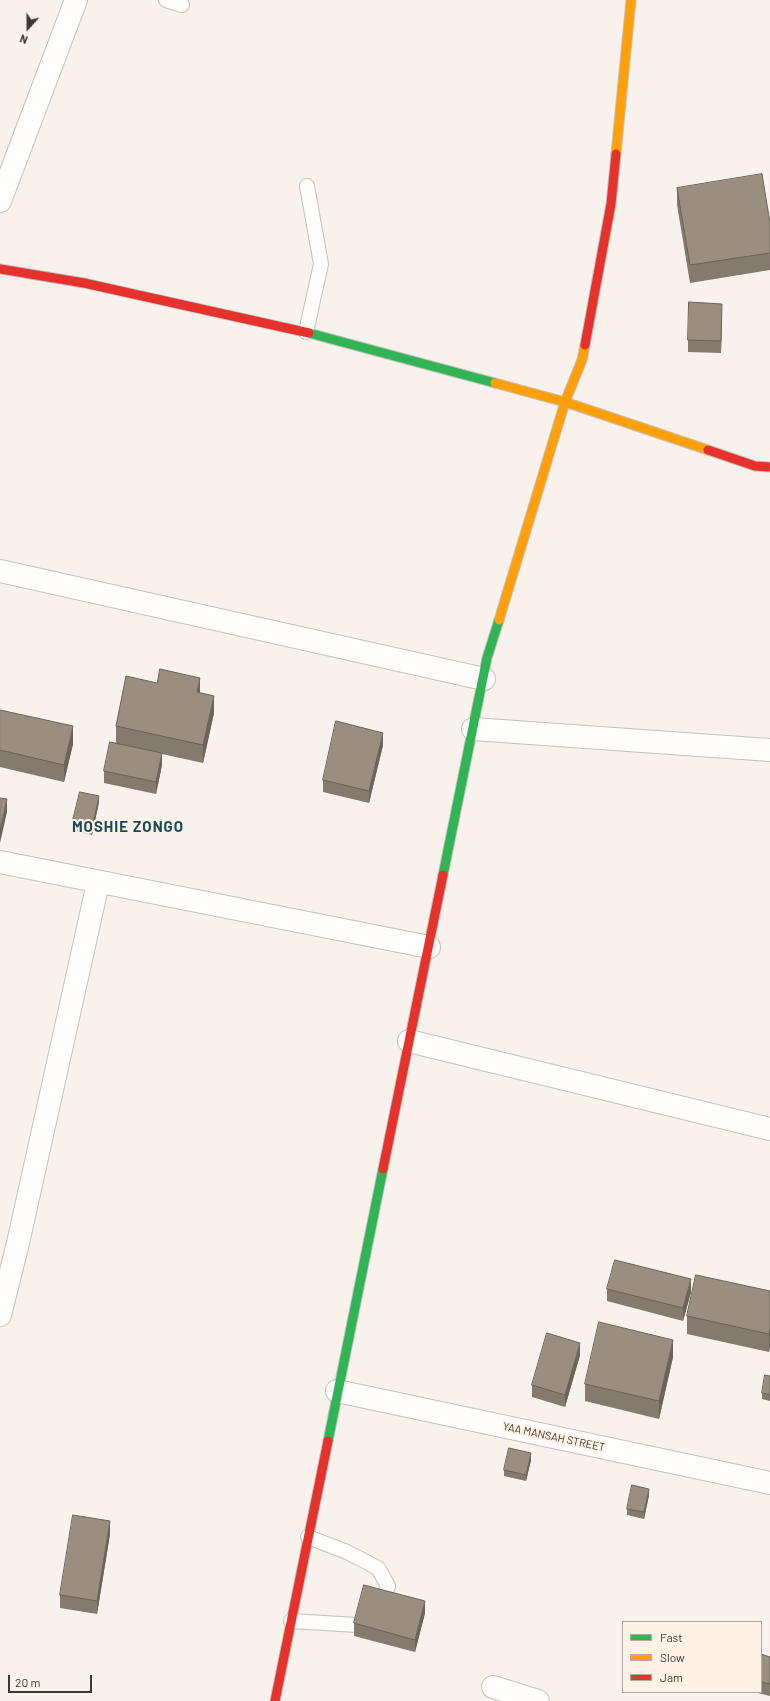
<!DOCTYPE html>
<html>
<head>
<meta charset="utf-8">
<style>
  body { margin:0 }
  #map { position:relative; width:770px; height:1701px; overflow:hidden; background:#f9f2ec; font-family:Barlow,sans-serif }
  canvas { display:block }
  .legend { position:absolute; left:622px; top:1621px; width:140px; height:72px; box-sizing:border-box; background:#fef2e7; border:1px solid #b1a89f; margin:0; padding:5px 7px; list-style:none; font-size:12px; color:#3d3834 }
  .legend li { display:flex; align-items:center; gap:8px; height:20px }
  .legend b { width:20px; border:1px solid #b1a89f }
  .north { position:absolute; left:8px; top:8px; width:40px; height:40px; -webkit-text-stroke:3px #fef2e7; paint-order:stroke; rotate:201deg; font-size:11px; font-weight:700; line-height:16px; text-align:center; color:#3d3834 }
  .north::after { content:''; display:block; margin:auto; width:14px; height:18px; background:#3d3834; clip-path:polygon(50% 0,100% 100%,50% 72%,0 100%) }
  .scale { position:absolute; left:8px; top:1675px; width:84px; height:18px; box-sizing:border-box; border:2px solid #3d3834; border-top:0; padding-left:5px; font-size:12px; line-height:14px; white-space:nowrap; color:#3d3834; -webkit-text-stroke:3px #fef2e7; paint-order:stroke }
</style>
</head>
<body>
<div id="map">
<canvas width="770" height="1701"></canvas>
<ul class="legend">
<li><b style="height:5px;background:#30b455"></b>Fast</li>
<li><b style="height:5px;background:#ff9f0a"></b>Slow</li>
<li><b style="height:5px;background:#e5322d"></b>Jam</li>
</ul>
<div class="north">N</div>
<div class="scale">20 m</div>
</div>
<script>
const ctx = document.querySelector('canvas').getContext('2d');
ctx.lineJoin = 'round';
function strokePath(path, color, width, dash) {
  ctx.strokeStyle = color;
  ctx.lineWidth = width;
  ctx.lineCap = dash ? 'butt' : 'round';
  ctx.setLineDash(dash || []);
  ctx.stroke(path);
}
function fill(path, color) {
  ctx.fillStyle = color;
  ctx.fill(path, 'evenodd');
}
function label(font, color, halo, rows, align = 'center') {
  ctx.font = font + ' Barlow,sans-serif';
  ctx.lineWidth = 4;
  ctx.setLineDash([]);
  ctx.textBaseline = 'middle';
  ctx.strokeStyle = halo;
  ctx.fillStyle = color;
  for (const [text, x, y, turn = 0] of rows) {
    ctx.save();
    ctx.translate(x, y);
    ctx.rotate((+turn || 0) * Math.PI / 180);
    ctx.textAlign = isNaN(turn) ? turn : align;
    if (halo) ctx.strokeText(text, 0, 0);
    ctx.fillText(text, 0, 0);
    ctx.restore();
  }
}
const lane = new Path2D(`
  M166 0 182 5
  M306 332 321 264 307 186
  M308 1537 347 1552 378 1568 388 1586 382 1602
  M291 1621 357 1625`);
const street = new Path2D(`
  M0 201 76 0
  M0 571 484 679
  M473 729 770 750
  M0 862 429 947
  M409 1041 770 1129
  M0 1315 18 1243 98 883
  M337 1391 770 1483
  M493 1687 538 1701`);
const fast = new Path2D(`
  M309 333 495 383
  M443 875 487 658 499 620
  M328 1441 383 1169`);
const slow = new Path2D(`
  M616 154 631 0
  M495 383 565 402 708 450
  M499 620 565 402 582 360 585 345`);
const jam = new Path2D(`
  M0 269 84 283 309 333
  M585 345 611 204 616 154
  M708 450 755 466 770 467
  M383 1169 443 875
  M275 1701 328 1441`);
strokePath(lane, '#c6c0bc', 16);
strokePath(street, '#c6c0bc', 24);
strokePath(fast, '#c6c0bc', 11);
strokePath(slow, '#c6c0bc', 11);
strokePath(jam, '#c6c0bc', 11);
strokePath(lane, '#fefdfc', 14);
strokePath(street, '#fefdfc', 22);
strokePath(fast, '#30b455', 9);
strokePath(slow, '#ff9f0a', 9);
strokePath(jam, '#e5322d', 9);
fill(new Path2D(`
  M677 188 770 223V270L690 283 677 205Z
  M722 316 721 353 688 352V340Z
  M200 693 214 713 203 763 162 754V765L156 794 104 783V771L116 743V726Z
  M0 710 73 744 64 782 0 767Z
  M383 745 369 803 323 792V780Z
  M99 802 92 835 72 830V824Z
  M607 1289 691 1292 683 1321 607 1301Z
  M770 1291V1345L769 1352 687 1334V1316Z
  M580 1355 565 1407 532 1397V1385Z
  M673 1357 659 1419 585 1401V1384Z
  M770 1376V1401L762 1399V1393Z
  M531 1460 526 1481 504 1476V1470Z
  M649 1495 644 1519 627 1515V1509Z
  M110 1534 97 1614 60 1608V1595Z
  M425 1613 415 1652 354 1636V1623Z
  M761 1654 770 1657V1696L754 1692H761Z`), '#847a6e');
fill(new Path2D(`
  M722 304V316L721 353V341Z
  M200 678V695L197 692Z
  M214 696V713L203 763V745Z
  M73 726V744L64 782V765Z
  M383 733V745L369 803V791Z
  M162 753V765L156 794V782Z
  M99 796V802L92 835V829Z
  M7 799V812L0 843V831Z
  M691 1279V1292L683 1321V1308Z
  M770 1328V1345L769 1352V1334Z
  M673 1340V1357L659 1419V1401Z
  M580 1343V1355L565 1407V1395Z
  M531 1453V1460L526 1481V1475Z
  M649 1489V1495L644 1519V1512Z
  M110 1521V1534L97 1614V1601Z
  M425 1601V1613L415 1652V1640Z`), '#6c635a');
const building = new Path2D(`
  M762 174 770 223V253L690 265 677 188Z
  M689 302 722 304 721 341 688 340Z
  M160 669 200 678 197 692 214 696 203 745 116 726 126 676 157 683Z
  M0 710 73 726 64 765 0 750Z
  M336 721 383 733 369 791 323 780Z
  M110 742 162 753 156 782 104 771Z
  M80 792 99 796 92 829 72 824Z
  M0 798 7 799 0 831Z
  M615 1260 691 1279 683 1308 607 1289Z
  M696 1275 770 1291V1328L769 1334 687 1316Z
  M599 1322 673 1340 659 1401 585 1384Z
  M547 1333 580 1343 565 1395 532 1385Z
  M765 1375 770 1376V1395L762 1393Z
  M509 1448 531 1453 526 1475 504 1470Z
  M632 1485 649 1489 644 1512 627 1509Z
  M73 1515 110 1521 97 1601 60 1595Z
  M364 1585 425 1601 415 1640 354 1623Z
  M761 1654 770 1657V1684L761 1682Z`);
fill(building, '#9a8e80');
strokePath(building, '#6c635a', 1);
label('11px', '#3d3834', '#fef2e7', [
  ["YAA MANSAH STREET",554,1437,12]
]);
ctx.letterSpacing = '1px';
label('bold 15px', '#144c59', '#fef2e7', [
  ["MOSHIE ZONGO",128,827]
]);
ctx.letterSpacing = '0px';
</script>
</body>
</html>
